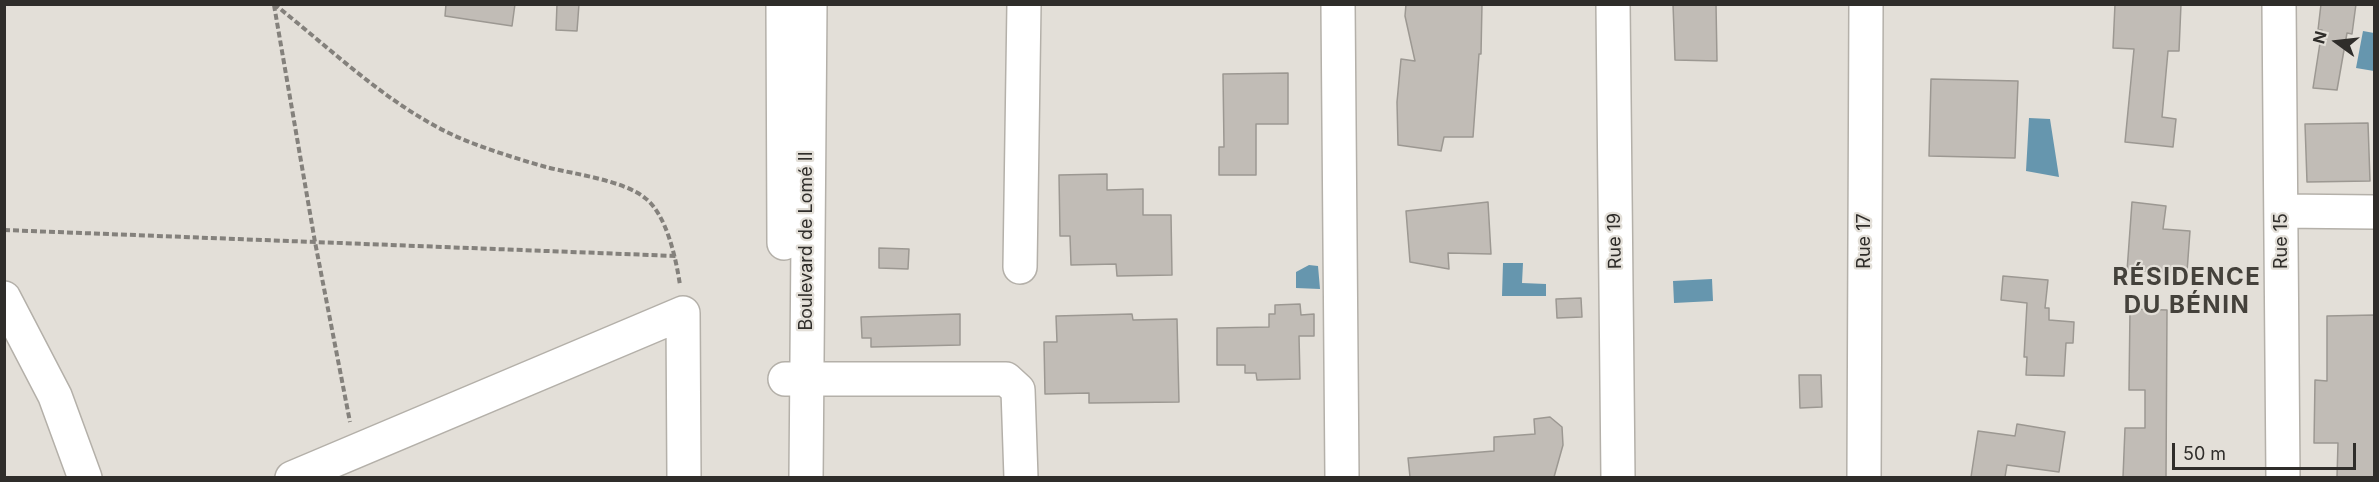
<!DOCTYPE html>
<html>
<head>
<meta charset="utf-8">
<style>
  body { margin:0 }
  #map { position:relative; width:2379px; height:482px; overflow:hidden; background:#e3dfd8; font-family:Inter,sans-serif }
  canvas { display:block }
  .frame { position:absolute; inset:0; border:6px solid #2f2d2a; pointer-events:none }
  .north { position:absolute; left:2307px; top:12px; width:60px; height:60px; -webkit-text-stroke:4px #e3dfd8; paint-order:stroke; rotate:285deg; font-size:16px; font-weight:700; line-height:24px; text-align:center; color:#2f2d2a }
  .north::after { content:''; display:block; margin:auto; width:21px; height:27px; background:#2f2d2a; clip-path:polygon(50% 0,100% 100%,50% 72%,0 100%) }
  .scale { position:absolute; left:2172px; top:443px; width:184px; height:27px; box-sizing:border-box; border:3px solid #2f2d2a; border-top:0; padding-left:8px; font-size:18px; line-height:21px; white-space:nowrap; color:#2f2d2a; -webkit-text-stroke:4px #e3dfd8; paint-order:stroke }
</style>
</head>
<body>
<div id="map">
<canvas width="2379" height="482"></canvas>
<div class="frame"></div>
<div class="north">N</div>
<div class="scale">50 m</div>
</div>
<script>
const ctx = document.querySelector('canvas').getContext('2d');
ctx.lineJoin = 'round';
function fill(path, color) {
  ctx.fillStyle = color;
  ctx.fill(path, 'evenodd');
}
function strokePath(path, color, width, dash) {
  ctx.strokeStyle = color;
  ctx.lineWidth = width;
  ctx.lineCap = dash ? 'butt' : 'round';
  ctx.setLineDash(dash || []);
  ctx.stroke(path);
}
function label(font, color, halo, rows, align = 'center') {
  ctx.font = font + ' Inter,sans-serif';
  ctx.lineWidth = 4.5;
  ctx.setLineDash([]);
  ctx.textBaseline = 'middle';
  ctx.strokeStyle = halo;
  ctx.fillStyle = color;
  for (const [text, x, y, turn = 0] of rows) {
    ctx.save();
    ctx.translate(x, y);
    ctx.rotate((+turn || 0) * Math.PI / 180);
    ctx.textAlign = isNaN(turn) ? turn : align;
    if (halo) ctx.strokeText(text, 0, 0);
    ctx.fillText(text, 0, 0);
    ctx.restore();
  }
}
fill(new Path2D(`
  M2363 31 2374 33V71L2356 68Z
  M2029 118 2050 119 2059 177 2026 171Z
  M1503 263H1523L1522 283 1546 284V296H1502Z
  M1309 265 1318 266 1320 289 1296 288V272Z
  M1712 279 1713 301 1674 303 1673 281Z`), '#6696ae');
const building = new Path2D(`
  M446 4H515L512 26 445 16Z
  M557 4H579L577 31 556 30Z
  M1406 4H1482L1481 54H1479L1473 137H1444L1441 151 1398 145 1397 102 1401 59 1415 61 1405 16Z
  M1673 4H1716L1717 61 1675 60Z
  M2115 4H2181L2179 51H2168L2162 117 2176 119 2173 147 2125 142 2134 49 2113 48Z
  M2321 4H2356L2352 34 2347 33 2337 90 2313 88 2322 30H2318Z
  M1288 73V124H1256V175H1219V147H1224L1223 74Z
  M1931 79 2018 81 2015 158 1929 156Z
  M2368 123 2370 181 2307 182 2305 124Z
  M1107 174V190L1143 189V215H1171L1172 275 1117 276 1116 264 1071 265 1070 236H1060L1059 175Z
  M1488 202 1491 254 1448 253 1449 269 1410 262 1406 211Z
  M2132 202 2166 206 2163 229 2190 231 2187 272 2127 271Z
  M879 248 909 249 908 269 879 268Z
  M2003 276 2048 280 2045 308H2049V320L2074 322 2073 343H2066L2064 376 2026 375 2027 357H2024L2027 303 2001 300Z
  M1581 298 1582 317 1557 318 1556 299Z
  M1300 304 1301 315 1314 314V336H1299L1300 379 1257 380 1256 373H1245V365H1217V328L1269 327V314H1275V305Z
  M2130 309 2167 310 2166 477H2123L2125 428H2145V390H2129Z
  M960 314V345L871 347V338H862L861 317Z
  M1132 314 1133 320 1177 319 1179 402 1089 403V393L1045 394 1044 342H1057L1056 316Z
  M2374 315V477H2337L2338 443H2314L2315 380 2327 381V316Z
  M1799 375H1821L1822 407 1800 408Z
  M1550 417 1562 427 1563 445 1554 477H1410L1408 458 1494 451V437L1535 434 1534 419Z
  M2017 424 2065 432 2059 472 2007 465 2005 477H1971L1978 431 2015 436Z`);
fill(building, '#c1bcb6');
strokePath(building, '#9c9892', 1.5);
const minor = new Path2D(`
  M783 4 784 243
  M1338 4 1342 478
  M1613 4 1618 478
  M2279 4 2283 478
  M2282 211 2374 212
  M1020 267 1024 4
  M4 298 55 396 85 478
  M785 379H1006L1018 390 1021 478
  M292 478 683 313 684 478
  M806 478 810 4
  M1864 478 1866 4`);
strokePath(minor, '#b4b0a9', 36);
strokePath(new Path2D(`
  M274 4C336 53 398 115 472 143 496 152 521 160 546 167 573 174 623 180 645 198 667 215 676 259 680 285
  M274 5 315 242 350 422
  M4 230 676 256`), '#84817c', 4, [6, 3]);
strokePath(minor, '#fff', 33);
label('18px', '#2f2d2a', '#e3dfd8', [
  ["Boulevard de Lomé II",807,241,-90],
  ["Rue 19",1615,241,-91],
  ["Rue 17",1865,241,-90],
  ["Rue 15",2282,241,-90]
]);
ctx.letterSpacing = '1.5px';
label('bold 24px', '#44413b', '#e3dfd8', [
  ["RÉSIDENCE",2187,278],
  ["DU BÉNIN",2187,306]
]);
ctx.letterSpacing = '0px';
</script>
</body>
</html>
